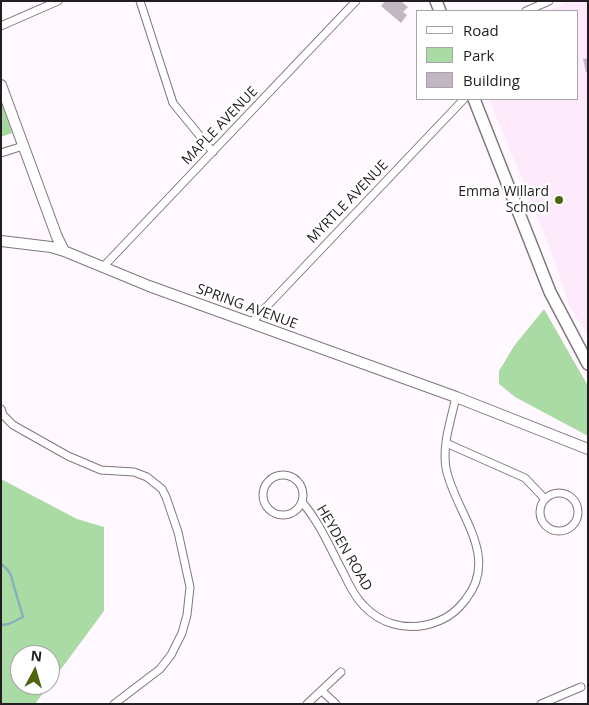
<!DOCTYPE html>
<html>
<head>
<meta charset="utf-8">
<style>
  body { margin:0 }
  #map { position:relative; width:589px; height:705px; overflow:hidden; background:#fff8fe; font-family:"Open Sans",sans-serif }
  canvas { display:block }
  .frame { position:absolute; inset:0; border:2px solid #211d21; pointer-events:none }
  .legend { position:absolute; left:416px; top:10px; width:162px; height:90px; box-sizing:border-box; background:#fff; border:1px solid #a6a5a6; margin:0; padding:6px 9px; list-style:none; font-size:15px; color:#211d21 }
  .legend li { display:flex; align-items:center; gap:10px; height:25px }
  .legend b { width:25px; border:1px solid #a6a5a6 }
  .north { position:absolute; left:10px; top:645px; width:50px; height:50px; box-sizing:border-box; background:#fff; border:1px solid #a6a5a6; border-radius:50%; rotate:6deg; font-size:14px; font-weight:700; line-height:20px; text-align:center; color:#211d21 }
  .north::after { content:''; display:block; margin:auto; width:18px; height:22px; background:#4e6410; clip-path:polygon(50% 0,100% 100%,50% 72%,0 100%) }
</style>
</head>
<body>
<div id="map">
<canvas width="589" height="705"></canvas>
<div class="frame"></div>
<ul class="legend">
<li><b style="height:6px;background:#fff"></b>Road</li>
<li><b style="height:14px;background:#abdba4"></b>Park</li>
<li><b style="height:14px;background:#c1b6c1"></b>Building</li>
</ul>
<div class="north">N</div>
</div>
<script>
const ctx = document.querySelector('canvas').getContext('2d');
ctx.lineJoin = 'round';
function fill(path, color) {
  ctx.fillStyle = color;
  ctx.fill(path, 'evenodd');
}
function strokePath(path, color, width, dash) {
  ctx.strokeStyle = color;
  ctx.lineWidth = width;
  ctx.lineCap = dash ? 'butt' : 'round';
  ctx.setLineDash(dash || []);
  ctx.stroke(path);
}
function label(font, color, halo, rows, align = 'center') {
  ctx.font = font + ' "Open Sans",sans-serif';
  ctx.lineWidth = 4.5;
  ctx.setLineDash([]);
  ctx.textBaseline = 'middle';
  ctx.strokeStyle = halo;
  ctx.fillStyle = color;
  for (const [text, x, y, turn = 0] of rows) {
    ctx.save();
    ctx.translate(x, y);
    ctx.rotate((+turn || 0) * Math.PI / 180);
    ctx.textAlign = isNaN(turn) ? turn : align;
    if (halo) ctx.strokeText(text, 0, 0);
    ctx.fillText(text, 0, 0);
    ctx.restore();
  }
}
fill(new Path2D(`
  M568 1H588V336L570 307 549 246 489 99H578V11H547Z`), '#fdebfc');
fill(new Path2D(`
  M544 309 588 386V436L515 397 499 384V371L514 346Z
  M1 479 77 519 104 527V611L50 684V655H20V685H49L35 704H1Z`), '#abdba4');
fill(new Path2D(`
  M1 102 12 133 1 137Z`), '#a5d89e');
strokePath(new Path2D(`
  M1 564C14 573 11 580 16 593 18 601 21 609 23 617L9 624 1 625`), '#8bafba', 2.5);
fill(new Path2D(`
  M385 1H401L408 7 403 12 407 15 401 23 381 6Z
  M588 58V72H586L583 59Z`), '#c1b6c1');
const street = new Path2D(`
  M140 1 173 103 213 152
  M526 11 549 1
  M1 26 58 1
  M1 153 23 146
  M103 267 356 1
  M251 323 464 99
  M1 409 3 415 13 425 68 456 101 470 134 472 147 477 162 489 166 497 178 532 190 587 187 615 182 633 171 655 160 669 114 704
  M446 443 525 478 545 499
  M263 495a20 20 0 1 1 40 0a20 20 0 1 1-40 0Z
  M540 512a19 19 0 1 1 38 0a19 19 0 1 1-38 0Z
  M302 502C320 523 331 550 344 574 349 585 355 597 364 606 380 623 403 630 426 625 443 621 455 614 466 599 501 555 454 511 446 468 442 444 451 420 456 397
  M322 691 336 704
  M307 704 341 672
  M541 704 581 687`);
const secondary = new Path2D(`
  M1 85 57 237 64 251
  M1 241 51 247 64 251 149 286 456 397 588 449`);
const primary = new Path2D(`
  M436 1 440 11
  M474 99 550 292 588 364`);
strokePath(street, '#807680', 9);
strokePath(secondary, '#807680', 12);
strokePath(primary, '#807680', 14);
strokePath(street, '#fff', 7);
strokePath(secondary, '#fff', 10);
strokePath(primary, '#fff', 11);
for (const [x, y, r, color] of [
  [559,200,5,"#4e6410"]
]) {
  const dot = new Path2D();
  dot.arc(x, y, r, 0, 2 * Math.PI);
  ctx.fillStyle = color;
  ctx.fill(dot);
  strokePath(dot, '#fff', 2);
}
label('14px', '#211d21', '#fff', [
  ["MAPLE AVENUE",220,126,-46],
  ["MYRTLE AVENUE",348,202,-46],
  ["SPRING AVENUE",247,307,20],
  ["HEYDEN ROAD",344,548,60]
]);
label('14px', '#211d21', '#fff', [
  ["Emma Willard",549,192],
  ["School",549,208]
], 'right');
</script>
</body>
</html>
